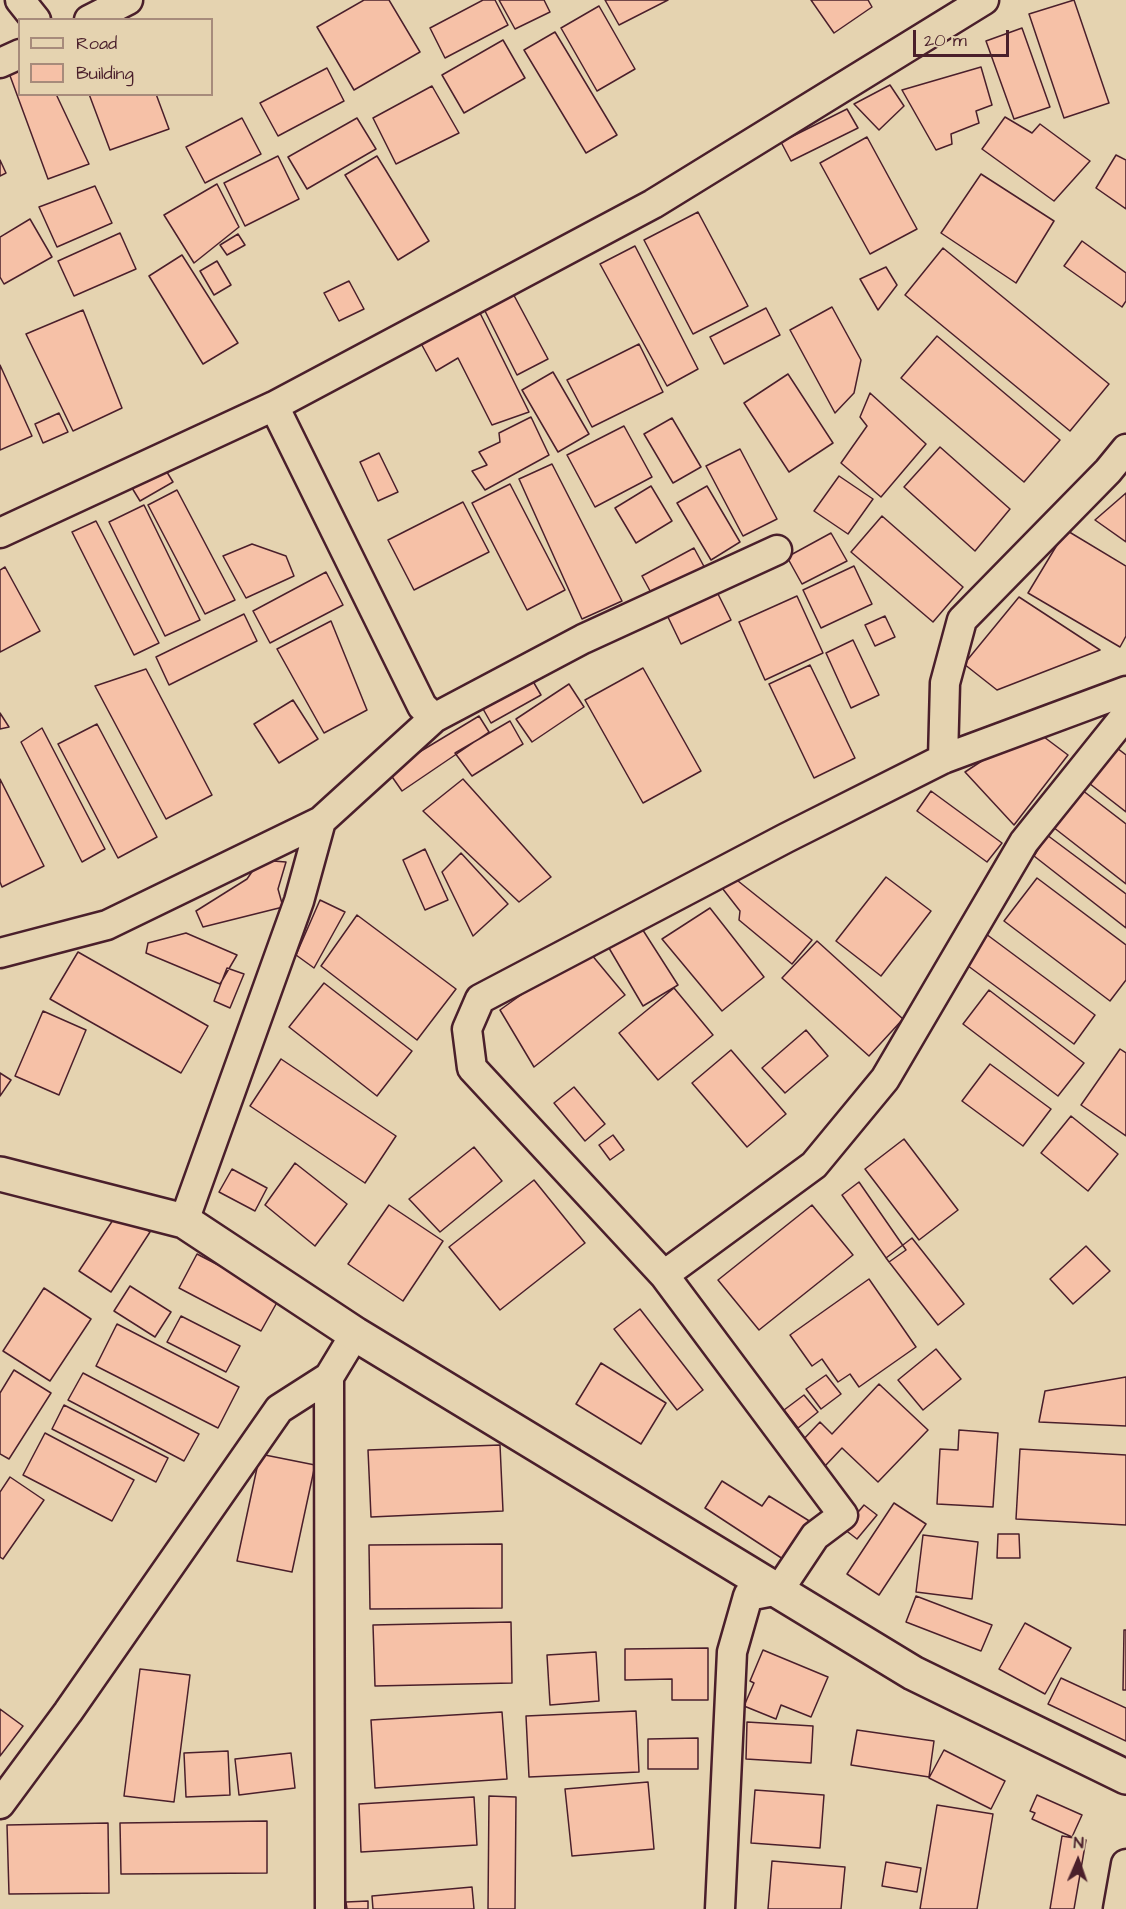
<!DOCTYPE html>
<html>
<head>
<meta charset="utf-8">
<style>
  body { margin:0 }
  #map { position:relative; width:1126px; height:1909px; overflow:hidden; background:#e5d3b0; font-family:"Architects Daughter",sans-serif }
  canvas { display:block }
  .legend { position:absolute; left:18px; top:18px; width:195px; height:78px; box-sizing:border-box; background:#e5d3b0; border:2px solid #a78b7b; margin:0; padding:8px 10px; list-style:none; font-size:18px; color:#4a1f2b }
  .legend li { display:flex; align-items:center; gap:12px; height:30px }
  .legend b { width:30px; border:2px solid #a78b7b }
  .north { position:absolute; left:1048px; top:1831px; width:60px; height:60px; -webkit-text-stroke:4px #e5d3b0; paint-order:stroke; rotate:2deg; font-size:16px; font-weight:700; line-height:24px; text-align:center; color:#4a1f2b }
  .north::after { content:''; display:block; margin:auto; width:21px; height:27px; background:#4a1f2b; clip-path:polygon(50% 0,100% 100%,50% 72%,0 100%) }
  .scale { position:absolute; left:913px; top:30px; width:96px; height:27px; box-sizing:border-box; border:3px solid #4a1f2b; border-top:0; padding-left:8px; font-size:18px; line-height:21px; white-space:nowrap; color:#4a1f2b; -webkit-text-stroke:4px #e5d3b0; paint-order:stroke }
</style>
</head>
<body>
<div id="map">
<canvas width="1126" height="1909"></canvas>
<ul class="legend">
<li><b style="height:8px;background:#e5d3b0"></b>Road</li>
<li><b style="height:16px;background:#f6c1a7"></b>Building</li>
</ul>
<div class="north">N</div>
<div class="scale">20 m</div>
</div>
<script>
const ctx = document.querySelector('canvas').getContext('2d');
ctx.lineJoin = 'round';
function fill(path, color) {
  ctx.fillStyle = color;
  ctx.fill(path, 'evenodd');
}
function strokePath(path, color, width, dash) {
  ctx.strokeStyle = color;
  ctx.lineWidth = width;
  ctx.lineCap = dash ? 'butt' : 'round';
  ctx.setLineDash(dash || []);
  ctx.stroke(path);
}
const building = new Path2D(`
  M364 0H389L420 52 354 90 317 27Z
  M483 0H495L508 25 445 58 430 28Z
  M499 0H544L550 12 515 29Z
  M605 0H668L619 25Z
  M811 0H868L872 7 834 33Z
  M1074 0 1109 103 1064 118 1029 14Z
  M599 6 635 69 597 91 561 28Z
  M1022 28 1050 107 1014 119 986 41Z
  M555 32 617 135 586 153 524 50Z
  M503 40 525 78 464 113 442 75Z
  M981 67 992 105 976 111 979 123 951 134 952 144 936 150 902 90Z
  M327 68 344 101 278 136 260 103Z
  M20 69V94H56L89 164 48 179 9 73Z
  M890 85 904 106 879 130 854 104Z
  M432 86 459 133 396 164 373 118Z
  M89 94H156L169 129 110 150Z
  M847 109 858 128 791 161 781 142Z
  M1005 117 1032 133 1040 124 1090 161 1054 201 982 149Z
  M242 118 261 154 205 183 186 147Z
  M357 118 376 149 307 189 288 157Z
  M867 137 917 229 870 254 820 163Z
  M1116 155 1126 160V209L1096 188Z
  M278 156 299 199 245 226 224 183Z
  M377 156 429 241 398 260 345 175Z
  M0 160 6 173 0 176Z
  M981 174 1054 221 1016 283 941 233Z
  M217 184 239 227 194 263 164 215Z
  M95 186 112 223 57 247 39 207Z
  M698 212 748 306 693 334 644 240Z
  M30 219 52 257 4 284 0 277V237Z
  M120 233 136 269 74 296 58 261Z
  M238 234 245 245 227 255 220 245Z
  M1082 241 1126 273V301L1122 307 1064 266Z
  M635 246 698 369 667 386 600 264Z
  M943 248 1109 384 1070 431 905 295Z
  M182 255 238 343 203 364 149 276Z
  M217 261 231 285 214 295 200 271Z
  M886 267 897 285 878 310 860 279Z
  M349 281 364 309 339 321 324 293Z
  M510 288 548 359 517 375 481 303Z
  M477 307 529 412 492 425 458 358 436 371 417 336Z
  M832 307 861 360 854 393 835 413 790 330Z
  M766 308 780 335 724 364 710 337Z
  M83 310 122 408 73 431 26 334Z
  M937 336 1060 440 1024 482 901 378Z
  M639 344 663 392 592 427 567 380Z
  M0 365 32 436 0 450Z
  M553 372 589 434 558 452 522 390Z
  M788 374 833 443 789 472 744 403Z
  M870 393 926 444 881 497 841 463 867 426 860 417Z
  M59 413 68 432 43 443 35 424Z
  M531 417 549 455 485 490 472 471 487 465 479 452 500 442 499 433Z
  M672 418 701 467 673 483 644 434Z
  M624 426 652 477 595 507 567 455Z
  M940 447 1010 509 975 551 904 487Z
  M740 449 777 519 743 536 706 466Z
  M379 453 398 492 378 501 360 462Z
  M162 464 173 482 140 501 129 483Z
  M552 464 622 601 582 619 519 479Z
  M839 476 873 499 848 534 814 511Z
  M510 484 565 590 527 610 472 503Z
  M651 486 672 521 636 543 615 508Z
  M707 486 740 542 711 560 677 503Z
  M177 490 235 600 205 614 148 505Z
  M1126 493V542L1095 520Z
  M463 502 489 552 414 590 388 540Z
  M144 505 200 620 165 636 109 522Z
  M882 516 963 587 933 622 851 552Z
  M96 521 159 643 134 655 72 532Z
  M1066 530 1126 566V636L1120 647 1028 593Z
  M831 533 847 561 802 584 787 557Z
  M252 544 286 556 294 576 246 598 223 556Z
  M694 548 707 572 655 600 642 576Z
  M854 566 872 604 821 628 803 590Z
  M5 567 40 631 0 652V570Z
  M326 572 343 605 270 643 253 611Z
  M715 588 731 620 681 644 665 611Z
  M797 596 823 653 765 680 739 622Z
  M1019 597 1100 650 997 690 964 664Z
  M244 614 257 641 169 685 156 657Z
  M885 616 895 637 875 646 865 625Z
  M331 621 367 710 324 733 277 649Z
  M853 640 879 695 851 708 826 653Z
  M810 665 855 758 814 778 769 684Z
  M643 668 701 771 643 803 585 700Z
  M146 669 212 795 166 819 95 686Z
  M527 671 541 695 491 723 478 700Z
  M569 684 584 707 532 742 516 719Z
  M293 700 318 739 279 763 254 724Z
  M0 713 9 727 0 729Z
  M479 716 489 732 402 791 388 771Z
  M510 721 523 744 472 776 455 753Z
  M97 724 157 837 118 858 58 744Z
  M42 728 105 849 82 862 21 742Z
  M1032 728 1068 755 1014 825 965 772Z
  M1113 745 1126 755V812L1085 780Z
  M0 779 44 866 2 887 0 882Z
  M463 779 551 877 519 902 423 811Z
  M1082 790 1126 824V884L1053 827Z
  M931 791 1002 843 987 862 917 811Z
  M1047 835 1126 894V928L1034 856Z
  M425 849 448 900 425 910 403 860Z
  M461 853 508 904 473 936 442 872Z
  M260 860 286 862 278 889 283 907 203 927 196 911 247 879Z
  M728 873 812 940 792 964 739 920 740 911 719 884Z
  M886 877 931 911 881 976 836 941Z
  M1037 878 1126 945V980L1110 1001 1004 921Z
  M320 900 345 912 314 968 296 955Z
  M710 908 764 977 722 1011 662 939Z
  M357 915 456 989 417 1040 321 966Z
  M639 924 678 985 643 1006 606 943Z
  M982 931 1095 1015 1074 1044 960 960Z
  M186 933 237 955 220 984 146 953 148 943Z
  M817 941 903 1019 869 1056 782 978Z
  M586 948 625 995 534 1067 500 1010Z
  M78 952 208 1026 181 1073 50 999Z
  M227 968 244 974 230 1008 214 1001Z
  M324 983 412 1051 377 1096 289 1027Z
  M674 988 713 1035 658 1080 619 1033Z
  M989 990 1084 1063 1058 1096 963 1024Z
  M43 1011 86 1030 59 1095 15 1076Z
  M806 1030 828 1056 785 1093 762 1068Z
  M1120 1049 1126 1053V1136L1081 1105Z
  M731 1050 786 1114 747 1147 692 1083Z
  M281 1059 396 1136 365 1183 250 1106Z
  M990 1064 1051 1109 1023 1146 962 1101Z
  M0 1073 11 1080 0 1096Z
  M574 1087 605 1124 585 1141 554 1103Z
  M1071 1116 1118 1154 1088 1191 1041 1153Z
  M613 1135 624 1150 610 1160 599 1145Z
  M904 1139 958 1210 919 1240 865 1169Z
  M474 1147 502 1181 440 1232 409 1199Z
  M295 1163 347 1204 315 1246 265 1205Z
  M232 1169 267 1188 255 1211 219 1192Z
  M534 1180 585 1243 500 1310 449 1247Z
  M859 1182 906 1250 889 1262 842 1195Z
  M389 1205 443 1241 403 1301 348 1264Z
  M812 1205 853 1255 759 1330 718 1280Z
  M119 1211 150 1232 111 1292 79 1271Z
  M912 1238 964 1304 938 1325 886 1258Z
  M1086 1246 1110 1271 1073 1304 1050 1279Z
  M197 1254 280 1297 261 1331 179 1288Z
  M869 1279 916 1347 859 1387 850 1374 838 1382 822 1359 812 1366 790 1335Z
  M130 1286 171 1312 155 1337 114 1311Z
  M44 1288 91 1319 50 1381 3 1351Z
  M640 1309 703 1390 677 1410 614 1329Z
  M181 1316 240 1346 226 1372 167 1342Z
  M117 1324 239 1387 218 1428 96 1366Z
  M936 1349 961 1379 923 1410 898 1380Z
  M601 1363 666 1403 641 1444 576 1404Z
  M14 1370 51 1393 9 1459 0 1454V1393Z
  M83 1373 199 1434 184 1461 68 1400Z
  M826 1375 841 1394 821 1409 806 1389Z
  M1126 1377V1426L1039 1422 1045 1391Z
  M879 1384 928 1430 878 1482 842 1448 825 1466 800 1443 820 1422 832 1434Z
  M804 1395 818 1412 798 1428 784 1410Z
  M64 1405 168 1458 156 1482 52 1429Z
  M959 1430 998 1433 993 1507 937 1504 940 1449 958 1450Z
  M45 1433 134 1480 112 1521 23 1475Z
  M500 1445 503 1511 371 1517 368 1450Z
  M1020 1449 1126 1455V1525L1016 1519Z
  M260 1454 315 1465 292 1572 237 1561Z
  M10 1477 44 1500 3 1559 0 1557V1492Z
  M722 1481 762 1506 769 1496 811 1522 786 1561 705 1508Z
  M894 1503 926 1524 879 1595 847 1574Z
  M864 1505 877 1515 857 1539 844 1529Z
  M998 1534H1019L1020 1558H997Z
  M923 1535 978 1542 972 1599 916 1592Z
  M502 1544V1608L370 1609 369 1545Z
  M916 1596 992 1625 981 1651 906 1622Z
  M511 1622 512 1683 375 1686 373 1625Z
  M1025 1623 1071 1648 1045 1694 999 1669Z
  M1124 1630H1126V1690H1123Z
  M708 1648V1700H672V1679L625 1680V1649Z
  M763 1650 828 1677 811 1717 781 1705 776 1719 744 1706 754 1683 750 1681Z
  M596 1652 599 1701 550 1705 547 1655Z
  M140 1669 190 1675 174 1802 124 1796Z
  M1061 1678 1126 1708V1741L1048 1704Z
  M0 1709 23 1726 0 1756Z
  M636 1711 639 1772 529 1777 526 1716Z
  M502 1712 507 1779 375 1788 371 1720Z
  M747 1722 813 1726 811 1763 746 1759Z
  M857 1730 934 1741 929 1777 851 1765Z
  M698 1738V1769H648V1739Z
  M944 1750 1005 1781 991 1809 929 1778Z
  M228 1751 230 1795 186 1797 184 1753Z
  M291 1753 295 1788 239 1795 235 1759Z
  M648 1782 654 1849 572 1856 565 1789Z
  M755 1790 824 1795 820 1848 751 1843Z
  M1037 1795 1082 1815 1072 1837 1032 1819 1035 1813 1030 1811Z
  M489 1796 516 1797 515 1909H488Z
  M474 1797 477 1845 361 1852 359 1804Z
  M937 1805 993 1814 977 1909H920Z
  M267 1821V1873L121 1874 120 1823Z
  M108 1823 109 1893 9 1894 7 1825Z
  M1062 1836 1086 1840 1074 1909H1050Z
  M772 1861 845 1867 841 1909H768Z
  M886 1862 921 1868 917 1892 882 1886Z
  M472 1887 474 1909H373L372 1896Z
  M368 1901V1909H347L346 1902Z`);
fill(building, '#f6c1a7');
strokePath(building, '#4a1f2b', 1.5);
const street = new Path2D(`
  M20 0 36 20
  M89 20 128 0
  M0 63 20 54
  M0 533 274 406 653 204 984 0
  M434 718 583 639 777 550
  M943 759 945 683 962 620 1108 471 1126 449
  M0 953 107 925 321 821
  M184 1221 299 901 321 821 434 718 422 706 274 406
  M664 1275 472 1068 467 1029 480 999 786 838 943 759 1126 691
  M329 1377 330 1909
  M0 1804 68 1712 279 1409 329 1377 355 1334
  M720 1909 732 1652 748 1596 779 1590 815 1536 843 1515 664 1275 814 1165 885 1079 1024 842 1126 715
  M1118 1909 1126 1864`);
const secondary = new Path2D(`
  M0 1174 184 1221 355 1334 913 1673 1126 1777`);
strokePath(street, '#4a1f2b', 33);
strokePath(secondary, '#4a1f2b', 38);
strokePath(street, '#e5d3b0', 28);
strokePath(secondary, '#e5d3b0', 33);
</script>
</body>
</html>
